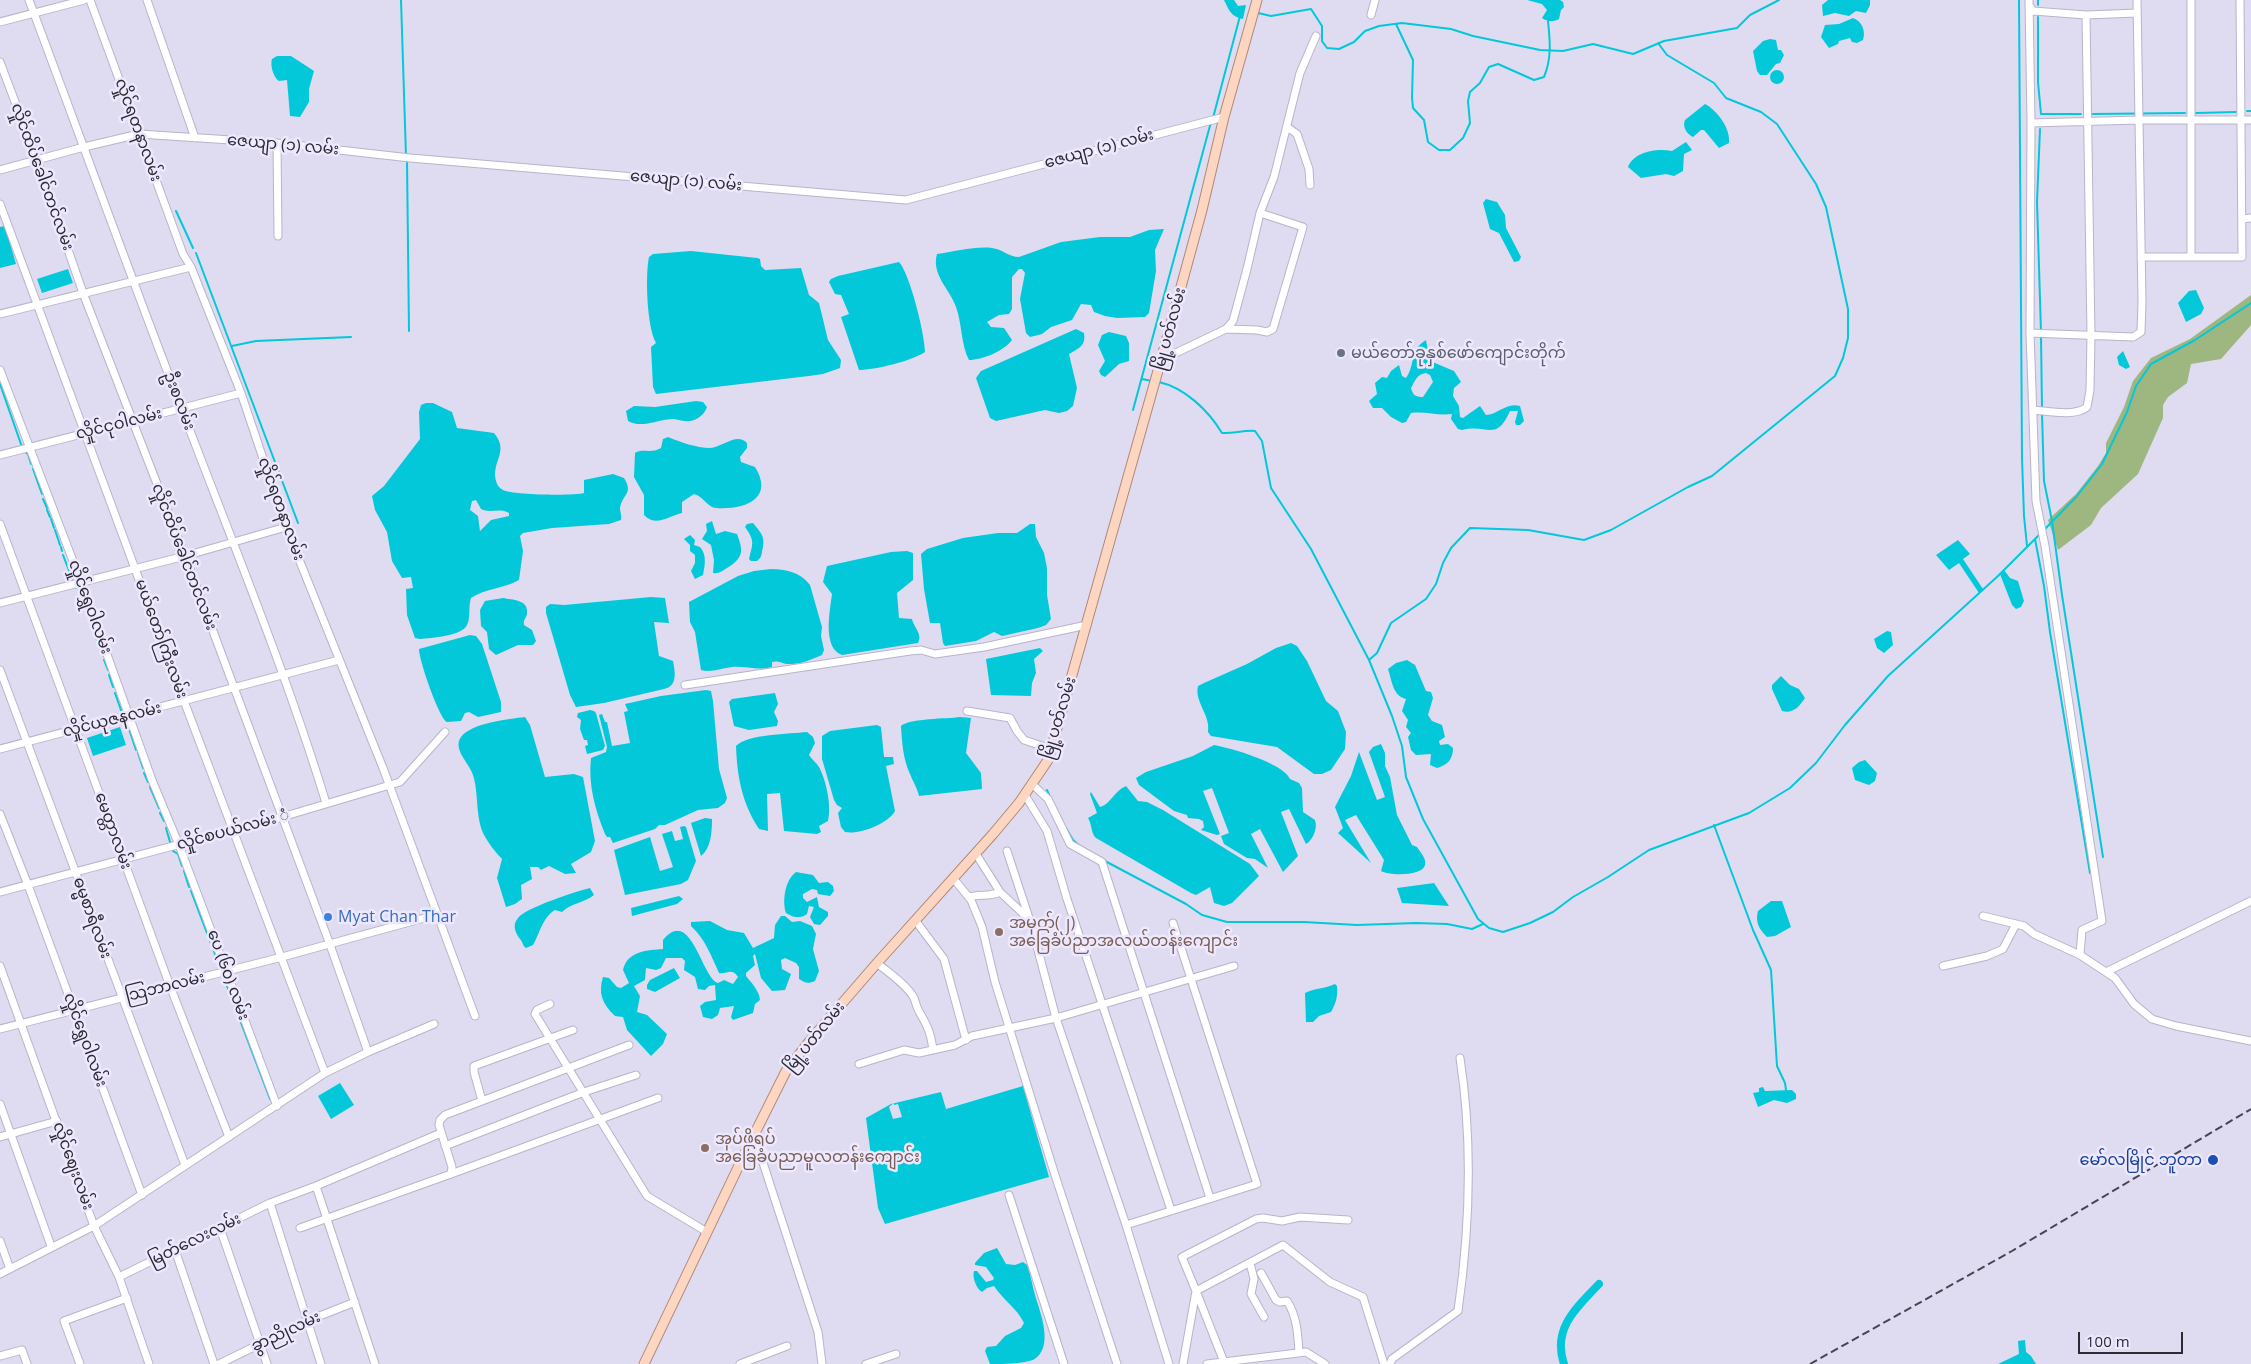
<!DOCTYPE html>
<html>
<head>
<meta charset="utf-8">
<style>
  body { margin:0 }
  #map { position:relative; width:2251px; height:1364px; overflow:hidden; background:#dfdbf1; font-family:"Open Sans",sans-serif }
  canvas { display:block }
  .scale { position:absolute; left:2078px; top:1332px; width:105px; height:22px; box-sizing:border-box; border:2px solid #2c2a32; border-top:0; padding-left:6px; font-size:15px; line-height:18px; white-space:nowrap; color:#2c2a32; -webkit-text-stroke:4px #ede8fe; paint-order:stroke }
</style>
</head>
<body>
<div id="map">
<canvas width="2251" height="1364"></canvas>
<div class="scale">100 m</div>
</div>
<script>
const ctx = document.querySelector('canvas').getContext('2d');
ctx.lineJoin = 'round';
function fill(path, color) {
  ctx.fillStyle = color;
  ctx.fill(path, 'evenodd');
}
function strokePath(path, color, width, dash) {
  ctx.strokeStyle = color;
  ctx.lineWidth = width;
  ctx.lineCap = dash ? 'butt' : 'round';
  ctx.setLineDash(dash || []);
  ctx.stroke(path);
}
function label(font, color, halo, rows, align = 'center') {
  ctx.font = font + ' "Open Sans","Noto Sans Myanmar",sans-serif';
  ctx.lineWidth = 5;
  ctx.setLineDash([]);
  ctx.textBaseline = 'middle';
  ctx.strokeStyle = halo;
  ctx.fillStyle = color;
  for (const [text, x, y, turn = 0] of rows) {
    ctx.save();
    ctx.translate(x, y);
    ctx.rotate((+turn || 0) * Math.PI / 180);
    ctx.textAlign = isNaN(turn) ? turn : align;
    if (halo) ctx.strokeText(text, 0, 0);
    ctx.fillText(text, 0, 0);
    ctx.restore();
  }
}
fill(new Path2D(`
  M2251 295V325L2221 359 2191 364 2187 383 2168 397 2163 405V418L2138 474 2101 508 2091 525 2058 550 2048 520 2076 494 2098 466 2106 453V443L2124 407 2133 381 2151 358 2190 339Z`), '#9eb680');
fill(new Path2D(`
  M1224 0H1234L1238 6 1246 5 1243 19C1231 17 1229 10 1224 0Z
  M1527 0H1560L1563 2 1564 7 1561 10 1559 19C1554 22 1548 22 1542 18L1547 10 1542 4Z
  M1828 0H1870V5L1866 13 1856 11 1849 16 1835 13 1823 16 1822 5Z
  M1853 18C1862 21 1866 31 1863 40L1857 43 1852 42 1850 38 1839 41 1838 44 1829 48 1821 37 1825 25 1839 24Z
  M1770 39 1776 40 1778 50H1781L1784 55 1780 63 1776 64 1767 75H1760L1757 71 1753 51 1763 41Z
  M277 56H291L314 71 309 89V102L300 117 290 116 287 80 279 81C273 77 270 65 272 59Z
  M1770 77a7 7 0 1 1 14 0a7 7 0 1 1-14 0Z
  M1705 104C1717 110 1731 129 1729 143L1719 148 1704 130H1701L1693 137C1687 134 1682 127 1685 120Z
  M1686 142 1692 150 1684 154 1683 171 1674 176 1666 174 1641 178 1628 167C1634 152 1656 148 1672 151Z
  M1486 199 1497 202 1505 215 1506 228 1521 257 1519 261 1514 262 1499 233 1490 229 1483 203Z
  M5 226 16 264 0 268V227Z
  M1164 229 1155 250 1156 271 1149 313 1145 317 1117 318 1105 316 1094 312 1091 305 1081 304 1072 320 1051 327 1042 334 1030 337 1026 333 1020 299 1025 273 1022 269H1019L1012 277V309L1009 314 999 315 987 322 991 327 1004 328 1012 340C1004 351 982 360 969 360 961 346 962 323 956 307 950 289 931 275 937 254 953 252 976 246 992 248 1002 249 1009 257 1019 257L1061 242 1100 237H1130L1149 230Z
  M691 251 757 258 760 259 761 266 765 270 801 268 809 295 819 303 828 340 841 360 840 368 823 374 809 376 656 394 653 387 651 347 656 343C647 327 645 276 649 257L653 254Z
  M899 262C910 274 925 335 925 352 912 361 874 370 859 370L841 317 849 314 841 295 835 294 829 282 831 279 838 276Z
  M68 269 73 283 42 293 37 279Z
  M2196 290 2204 308 2201 314 2186 322 2178 303 2189 291Z
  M1076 329 1084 333C1086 346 1079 348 1069 354L1077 388 1073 406 1067 411 1059 413 1045 410 996 421 990 418 976 378 981 371Z
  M1109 332 1126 336 1129 343V361L1119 364 1105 377 1101 375 1099 371 1105 361 1098 345 1102 335Z
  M1426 340 1430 361 1454 371 1461 382 1454 388 1453 396 1459 406 1460 417 1463 418 1480 406 1486 415C1499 414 1506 402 1520 406L1524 421 1520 425H1516L1515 422 1518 411H1510C1496 443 1487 423 1462 430L1458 429 1451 419 1452 414C1437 416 1426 411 1411 413L1406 422 1402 423 1391 417 1382 408H1373L1369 401 1377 394 1375 383 1382 377 1387 378 1391 371 1399 365 1402 376 1406 378C1416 364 1409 350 1426 340ZM1426 373 1430 375 1433 382 1423 397C1415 397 1413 395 1411 388 1415 381 1417 374 1426 373Z
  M2123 351 2130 367 2126 369 2119 365 2117 357Z
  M696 401 703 402 707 407C705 413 700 418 694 420 686 423 682 420 674 419 658 419 643 429 628 421L626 411 634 406 655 407Z
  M426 403H433L452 412 457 428 494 433C510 452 491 461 496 481 497 485 499 488 503 490 511 495 574 496 584 493V480L613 474 624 478C634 494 622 494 620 508 620 512 622 515 621 520L609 524 552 528 523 533 520 536 523 551 519 580C503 589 486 588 471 598 468 607 471 617 467 625 462 636 431 638 420 639L415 638 407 615 406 589 413 588 411 577 402 578 392 561 387 532 375 510 372 496 384 486 420 439 419 412 421 405ZM476 500 481 509C491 514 499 507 509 513V516L491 520 480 531 478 516 470 510 472 501Z
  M668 437C680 442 697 448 710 448 723 447 737 432 747 443V448L740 457 741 462 755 467C775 499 744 510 716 508 708 508 703 496 694 494L682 502V513C667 517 656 527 644 515V495L634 477 635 453C642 448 651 454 661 448L663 439Z
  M712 521 716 534 725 531 737 534C744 552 743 558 727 568 722 571 719 574 713 573L714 560 711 545 702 539 707 531 706 524Z
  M753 523C760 532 765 535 763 547 761 554 763 556 757 561H751L749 559C753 543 755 541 745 527L747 524Z
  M1030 524H1035L1036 537 1044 553 1047 568V595L1051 619 1046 625 1038 628 1002 636 994 632 976 641 945 646 943 643 940 623H930L924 589 921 554 927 549 963 538 998 533H1017Z
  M690 535 695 540 694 545 700 547C707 555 705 565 703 575L695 579 691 571 695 563V555L690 551V545L684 539Z
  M1958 540 1970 554 1963 559 1983 589 1979 593 1959 563 1949 570 1936 555Z
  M907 551 913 553V580L897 593 899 618 912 619C914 628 923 634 918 643L842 655C822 648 830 610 832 594L823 582 827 566 891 552Z
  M771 569C786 569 800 572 810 585L822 627 821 636 824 650 822 655C812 659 800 665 789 664 782 664 779 660 772 662V667C759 671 746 666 732 667 722 668 711 673 701 670L695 632 690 622 689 602 738 576 754 571Z
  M2004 570 2010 578 2018 581 2024 601 2021 607 2016 609 2012 605 2000 574Z
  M651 597 665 598 669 623 654 622 659 656 673 661C675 672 678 686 664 689L604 703 576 707 570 695 546 613V607L550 604 564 605Z
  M503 598C512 600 529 599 527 614 526 618 523 620 524 625L532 630 536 641 533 645H518L496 655 489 649 487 632 481 626 480 610 485 601Z
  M1887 631 1891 632 1893 645 1884 653 1877 648 1874 639Z
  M470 635 476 636 482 644 501 702V712L478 717 469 712 465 713 461 721 447 722C439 718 419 660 419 649Z
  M1291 643 1297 646 1307 661 1326 701 1338 711 1346 732 1345 749 1331 770 1322 774H1314L1277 747 1211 736 1208 732C1211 715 1194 702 1198 686L1204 683 1247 664 1276 648Z
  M1040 648 1043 651 1034 659 1036 673 1032 683 1031 696 991 695 986 659Z
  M1407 660 1415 665 1426 691 1431 692 1433 698 1428 715 1432 721 1442 725 1445 737 1439 741 1440 745 1448 744 1453 748C1453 760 1447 765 1437 768L1430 765 1431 754 1416 755 1411 750 1408 737 1411 733 1406 727 1408 720 1402 711 1406 699C1393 696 1392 681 1388 669L1396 663Z
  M1781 676 1790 685 1799 689 1805 698C1799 707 1793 714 1782 711L1772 689V685Z
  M706 690 711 691 713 701 719 769 727 798 725 803 718 808 698 810 665 825H659L655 829 613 843 610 837H607L605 834C595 809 588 785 591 758L606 752 607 747 599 715 602 714 605 722H607L612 746 630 743 624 712 628 711 625 704 661 696Z
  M775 693 778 704 774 712 778 721 777 726 749 730 734 726 729 702 732 699Z
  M590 710 594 711 596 713 605 746 603 750 587 754 585 746 588 745 587 740H584L580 729 581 720 577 717 578 713Z
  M525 717 530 725 545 777 574 774 583 777 595 841 591 852 571 864 576 873 565 874 549 866 541 870 538 867H530L532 879 521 885 522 899 515 904 506 907 497 878 502 859C495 852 489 844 484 835 475 817 479 793 473 775 470 764 452 749 461 737 471 723 509 719 525 717Z
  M960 717 971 718 966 753 981 773 982 789 919 796C917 787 913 782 910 774 903 759 902 742 901 726 910 718 947 719 960 717Z
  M877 725 881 727 884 757H893L894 764 886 766 895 811C888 824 859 835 845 832L841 827 838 813 842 808 837 805 834 800 822 759V736L830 731Z
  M120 727 126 745 93 756 87 738Z
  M807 732 813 737 815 743 809 755C812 760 816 762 819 767 826 780 832 806 828 821L819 826 821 832 817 834 784 831 780 793 767 794 768 831 759 829C742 803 737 776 736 746 747 734 790 734 807 732Z
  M1381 744 1385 753V766L1390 777 1397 815 1412 845 1417 847C1420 852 1427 859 1425 865 1423 876 1390 876 1381 871L1384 860 1356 815 1345 820 1371 863 1338 833 1343 828 1335 807 1351 776 1359 752 1377 800 1385 797 1369 752 1373 747Z
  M1214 745C1231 748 1283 763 1290 779L1299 783 1302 788 1303 812 1315 820C1318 828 1313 840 1306 844L1289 809 1281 812 1298 856 1283 872 1260 829 1251 834 1268 868 1255 859 1247 858 1224 844 1221 836 1229 833 1212 788 1203 791 1220 834 1217 835 1201 830 1204 827 1203 821 1199 819 1188 818 1187 815 1174 811 1139 785 1136 778 1146 772 1193 756Z
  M1865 760 1877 773 1875 781 1869 785 1855 780 1852 768 1859 762Z
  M1126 786 1138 801 1147 802 1163 810 1250 864 1259 876 1232 903 1224 906 1214 903 1210 887 1196 895 1191 893 1096 838C1091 834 1092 824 1088 818L1097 813 1090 794 1091 792 1100 807C1111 804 1114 791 1126 786Z
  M705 818 712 819C712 832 711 848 701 856L691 823Z
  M684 826 686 827 696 861 688 880 681 884 625 895 614 850 650 837 660 871 673 867 662 834 672 831 675 841 683 839 680 827Z
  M796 872 813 875 819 883 828 882 833 886 834 891 830 896 818 894 817 890 812 889 803 894V898L807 902 817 897 819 907 828 912V916L820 925 814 924 810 917 814 907 809 906 807 914C800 919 794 918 786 913 782 901 785 880 796 872Z
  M1434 883 1449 906 1402 903 1397 888Z
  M590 888 594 895C584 903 571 903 562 912L555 910C542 918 540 933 533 945L526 948C522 945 523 942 520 939 515 932 512 925 518 918 525 908 577 891 590 888Z
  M679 896 683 899 677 904 632 916 631 908Z
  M1771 901H1782L1791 927 1775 936 1767 937C1759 929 1755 922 1758 911Z
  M781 916H785L792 922 800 921 812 926 816 934 813 949 819 971 815 981C808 984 805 983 799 979V967L796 963 785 958 781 960 782 969 791 974 785 990 772 991 761 978 755 954 753 956 755 965 746 973V976C751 982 760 992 760 1000L755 1004 753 1013 733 1020 731 1017 734 1006 720 1008 718 1015 712 1019 703 1017 700 1006 705 1002 716 1000 715 985 709 986 705 990 698 989 695 977 684 970 685 961 682 958H666L661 968 656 970 646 968 645 980 634 986 640 996 637 1012 647 1015 667 1034 663 1044 651 1056 627 1030 623 1017 615 1016C602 1004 598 993 603 977L609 978 617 987 621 988 629 983 623 970C627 951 648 950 663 949V940C691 905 702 979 718 983L724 980 733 984 738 977C732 967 726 975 719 973 711 955 705 939 691 926V922L710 921 727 930 744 933 753 948 774 938 775 925Z
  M674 968 680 978 655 992 647 989V985L650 980Z
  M1335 984 1337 986C1338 996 1336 1003 1331 1012L1319 1016 1313 1022H1306L1305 993C1314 988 1325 989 1335 984Z
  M340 1083 354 1105 331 1119 318 1096Z
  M1023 1086 1049 1177 885 1224 878 1208 866 1118 891 1104 941 1092 946 1109Z
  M1763 1087 1765 1091 1792 1090 1796 1094V1099L1787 1103 1774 1100 1758 1107 1753 1093 1759 1092V1088Z
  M997 1248 1006 1264 1015 1265 1023 1262 1027 1265C1031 1275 1032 1285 1035 1295 1040 1312 1055 1348 1033 1360 1021 1364 1004 1364 990 1364L985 1351 987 1347 996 1346 1005 1336 1021 1328 1024 1323C1017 1308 1003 1300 994 1286L987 1288 982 1292C976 1288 972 1277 974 1271H977L986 1282 993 1280 994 1278 986 1267 975 1265V1263L984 1253Z
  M2025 1340 2026 1352 2031 1356 2036 1364H1998L2019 1354 2018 1341Z`), '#03c8da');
fill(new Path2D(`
  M894 1103V1105L898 1104 902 1117 893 1119 889 1107Z`), '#dfdbf1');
strokePath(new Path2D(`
  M401 0 406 156
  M2019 0 2022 458 2024 516 2027 546
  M2038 5V0
  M1258 13 1271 16 1311 9 1322 26V41L1327 48 1339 49 1354 42 1365 31 1379 26 1402 23 1451 29 1473 36 1540 50 1563 51 1593 44 1633 54 1664 41 1737 28 1750 15 1779 0
  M2038 17V82L2041 114H2081
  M1396 24 1413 60 1412 98 1413 108 1424 120 1428 142 1439 150H1450L1463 138 1470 123 1468 101 1470 92 1480 83 1489 67 1498 64 1534 80 1544 77C1552 58 1550 40 1548 21
  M2247 111H2251
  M2196 113 2236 112
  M2093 114 2185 113
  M1213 118 1240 16
  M2040 129 2037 202 2041 332
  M407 161 409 331
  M176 211 193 248
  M196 253 298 523
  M2041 336 2042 409
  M232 346 256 341 351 337
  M1142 379 1152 381
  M1159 382C1185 388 1208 410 1222 433 1233 434 1243 430 1255 431L1262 441 1271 488 1311 549 1369 660 1392 716 1402 746 1406 777 1423 819 1478 919 1489 928 1503 932 1530 923 1553 912 1573 897 1608 877 1649 850 1749 813 1790 788 1816 763 1845 725 1888 676 1998 576 2040 534
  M0 384 22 447H20
  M1133 410 1211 122
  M2042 414 2044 481 2052 521 2062 595 2103 857
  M25 452 28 454 31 464
  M33 469 42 494
  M43 499 47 508
  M47 510 50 517
  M51 519 54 528
  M2045 529 2077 496 2102 464 2127 412 2136 386 2151 364 2195 340 2251 303
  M55 530 60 545
  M2035 539 2044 586 2050 632 2090 873
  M61 547 62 551
  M63 555 73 581
  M75 587 80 589 86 606
  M88 612 93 626
  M94 632 98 643
  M99 646 103 655
  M104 660 108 670
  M1369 660 1377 653 1391 623 1426 599 1436 584 1443 563 1451 548 1470 528 1528 530 1584 540 1611 530 1688 487 1712 476 1835 376 1843 358 1848 338V309L1826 207 1816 184 1777 124 1761 112 1726 98 1714 83 1667 55 1658 43
  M109 675 113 687
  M115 693 122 713
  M128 726 136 750
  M138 753 143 768
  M144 773 148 782
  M150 787 159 808
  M1047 790 1050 797
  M160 813 164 821
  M1714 825 1753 930 1771 970 1777 1066 1785 1083 1786 1090
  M166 828 170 842
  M1066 828 1073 840 1081 847
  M173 851 178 854 182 866
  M1105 861 1186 904 1202 915 1227 922H1304L1357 925 1416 923 1447 924 1472 929 1483 924
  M184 871 189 887
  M191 891 221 970
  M224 978 270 1099`), '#03c8da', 2);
strokePath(new Path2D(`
  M1564 1364C1552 1329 1576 1308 1599 1284`), '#03c8da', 8);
const minor = new Path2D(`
  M29 0C80 136 129 272 181 407 231 539 285 669 326 803
  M90 0 183 254 191 267 241 393 286 527 383 768 475 1016
  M147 0 195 138
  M2191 0V257
  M2029 5 2033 11 2086 15 2137 13
  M1371 15 1375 0
  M0 22 84 0
  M0 62 37 160 83 293 185 556 329 942 368 1052
  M2031 123 2139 120H2251
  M1287 127 1297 134 1309 169 1310 185
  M277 143 278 236
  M0 170 84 147 139 134 277 143 410 158 906 200 1224 117
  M0 204 184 701 325 1073
  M2242 219 2251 218
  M2141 257H2242L2240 0
  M0 314 191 267
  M1226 329 1233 321 1247 269 1260 213 1274 177 1300 73 1316 36
  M2030 333 2133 337 2141 332 2142 302 2137 0
  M1161 360 1226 329 1257 330 1267 332 1273 329 1303 227 1260 213
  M0 370 81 582 152 780 179 845 277 1106
  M2033 410C2048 411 2075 417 2087 407L2090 390 2091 335 2086 15
  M0 455 241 393
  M0 524 170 986 229 1137
  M0 603 185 556 286 527
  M0 670 185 1165
  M685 685 910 651 921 650 935 654 984 647 1087 625
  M967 711 1010 718 1017 731 1024 740 1051 749
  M0 749 339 660
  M1032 784 1048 799 1070 844 1102 862 1210 1198
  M1025 795 1047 831 1067 899 1171 1210
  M0 814 28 885 142 1195
  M1007 851 1029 918
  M976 854 1000 892 1030 920 1056 1018 1126 1225 1169 1364
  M953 878 971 900 982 927 995 982 1055 1175 1117 1364
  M0 892 282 817 400 782 445 732
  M969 897C980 894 990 897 1000 892
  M1983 916 2024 926 2034 934 2080 955 2082 930 2102 921 2045 546 2036 501 2030 333 2031 123 2029 0
  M915 920 944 959 966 1040
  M2080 955 2115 978 2134 1004 2152 1019 2176 1026 2251 1041
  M877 963C889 973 907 985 914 998 916 1003 917 1009 920 1013 928 1027 931 1034 933 1050
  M0 966 94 1226 119 1277 149 1364
  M1943 966 1987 956 2003 949 2016 924
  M2106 972 2251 901
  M550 1004 537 1010 535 1014 647 1196 707 1232
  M0 1029 282 957 424 918
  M859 1064 904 1050 919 1053 955 1045 972 1036 1056 1018 1234 966
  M482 1101 474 1072V1066L573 1030
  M0 1104 51 1246
  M754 1135 818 1332 822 1364
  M0 1137 57 1121
  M445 1146 584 1092 636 1075
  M451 1174 658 1098
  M316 1186 375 1364
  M1009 1195 1064 1364
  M270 1203 321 1364
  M1126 1225 1257 1184 1173 923
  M220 1228 267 1364
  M300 1228 451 1174 452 1167 439 1125 440 1120 445 1115 629 1045
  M0 1241 10 1269
  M175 1250 214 1364
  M1250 1263 1254 1279 1251 1294 1264 1317
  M1261 1273 1276 1300 1280 1302 1287 1301C1297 1316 1298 1335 1299 1353
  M0 1274 94 1226 325 1073 368 1052 434 1024
  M119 1277 270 1203 316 1186 441 1133
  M0 1356 22 1350 27 1364
  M1224 1362 1196 1291 1283 1245 1330 1282 1363 1297 1384 1364
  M80 1364 64 1321 127 1298
  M219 1364 307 1321 355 1302
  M740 1364 787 1346
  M866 1364 896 1354
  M1183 1364 1196 1291 1182 1257 1256 1219 1263 1218 1282 1221 1300 1217 1348 1220
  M1207 1364 1306 1352 1325 1364
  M1390 1364 1392 1359 1458 1311C1470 1227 1473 1143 1460 1058`);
const major = new Path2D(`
  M644 1364 743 1157 786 1071 813 1037 877 963 993 834 1019 803 1048 760 1161 360 1202 210 1224 117 1257 0`);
strokePath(minor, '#b8b4c9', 9);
strokePath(major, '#b28874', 11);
strokePath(minor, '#fff', 7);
strokePath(major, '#fcd6c1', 9);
strokePath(new Path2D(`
  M1810 1364 2012 1251 2251 1109`), '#484550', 2, [8, 4]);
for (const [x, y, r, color] of [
  [1341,353,5,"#6b7280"],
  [328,917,5,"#3f7fe0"],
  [999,932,5,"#8d6e63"],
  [705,1148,5,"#8d6e63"],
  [2213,1160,6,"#1a4fb4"]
]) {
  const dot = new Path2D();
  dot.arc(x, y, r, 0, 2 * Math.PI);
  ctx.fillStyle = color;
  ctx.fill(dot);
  strokePath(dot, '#ede8fe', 2);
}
label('16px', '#2c2a32', '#ede8fe', [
  ["လှိုင်ရတနာလမ်း",138,130,70],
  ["ဇေယျာ (၁) လမ်း",283,145,5],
  ["ဇေယျာ (၁) လမ်း",1099,149,-15],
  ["လှိုင်ထိပ်ခေါင်တင်လမ်း",42,177,70],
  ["ဇေယျာ (၁) လမ်း",686,181,5],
  ["မြို့ပတ်လမ်း",1170,329,-75],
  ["ဦးစလမ်း",179,401,69],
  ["လှိုင်ငုဝါလမ်း",119,424,-14],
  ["လှိုင်ရတနာလမ်း",281,509,70],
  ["လှိုင်ထိပ်ခေါင်တင်လမ်း",184,557,69],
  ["လှိုင်ရွှေဝါလမ်း",90,607,70],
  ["မယ်တော်ကြီးလမ်း",161,639,70],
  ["မြို့ပတ်လမ်း",1059,718,-73],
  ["လှိုင်ယုဇနလမ်း",112,720,-14],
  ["လှိုင်စပယ်လမ်း ံ",233,830,-15],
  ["မေတ္တာလမ်း",113,831,70],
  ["ဓမ္မစာရီလမ်း",92,918,70],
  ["ပေ (၆၀) လမ်း",228,975,70],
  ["သြဘာလမ်း",165,987,-14],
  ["မြို့ပတ်လမ်း",815,1037,-51],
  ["လှိုင်ရွှေဝါလမ်း",85,1040,70],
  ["လှိုင်ဈေးလမ်း",73,1166,70],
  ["မြတ်လေးလမ်း",195,1240,-26],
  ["ခွာညိုလမ်း",286,1332,-25]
]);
label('16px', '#5b616d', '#ede8fe', [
  ["မယ်တော်ခုနှစ်ဖော်ကျောင်းတိုက်",1351,353]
], 'left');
label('16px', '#366cbe', '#ede8fe', [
  ["Myat Chan Thar",338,917]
], 'left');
label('16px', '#785e54', '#ede8fe', [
  ["အမှတ်(၂)",1009,923],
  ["အခြေခံပညာအလယ်တန်းကျောင်း",1009,941],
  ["အုပ်ဖိုရပ်",715,1139],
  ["အခြေခံပညာမူလတန်းကျောင်း",715,1157]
], 'left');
label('16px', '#164399', '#ede8fe', [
  ["မော်လမြိုင် ဘူတာ",2202,1160]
], 'right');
</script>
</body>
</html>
